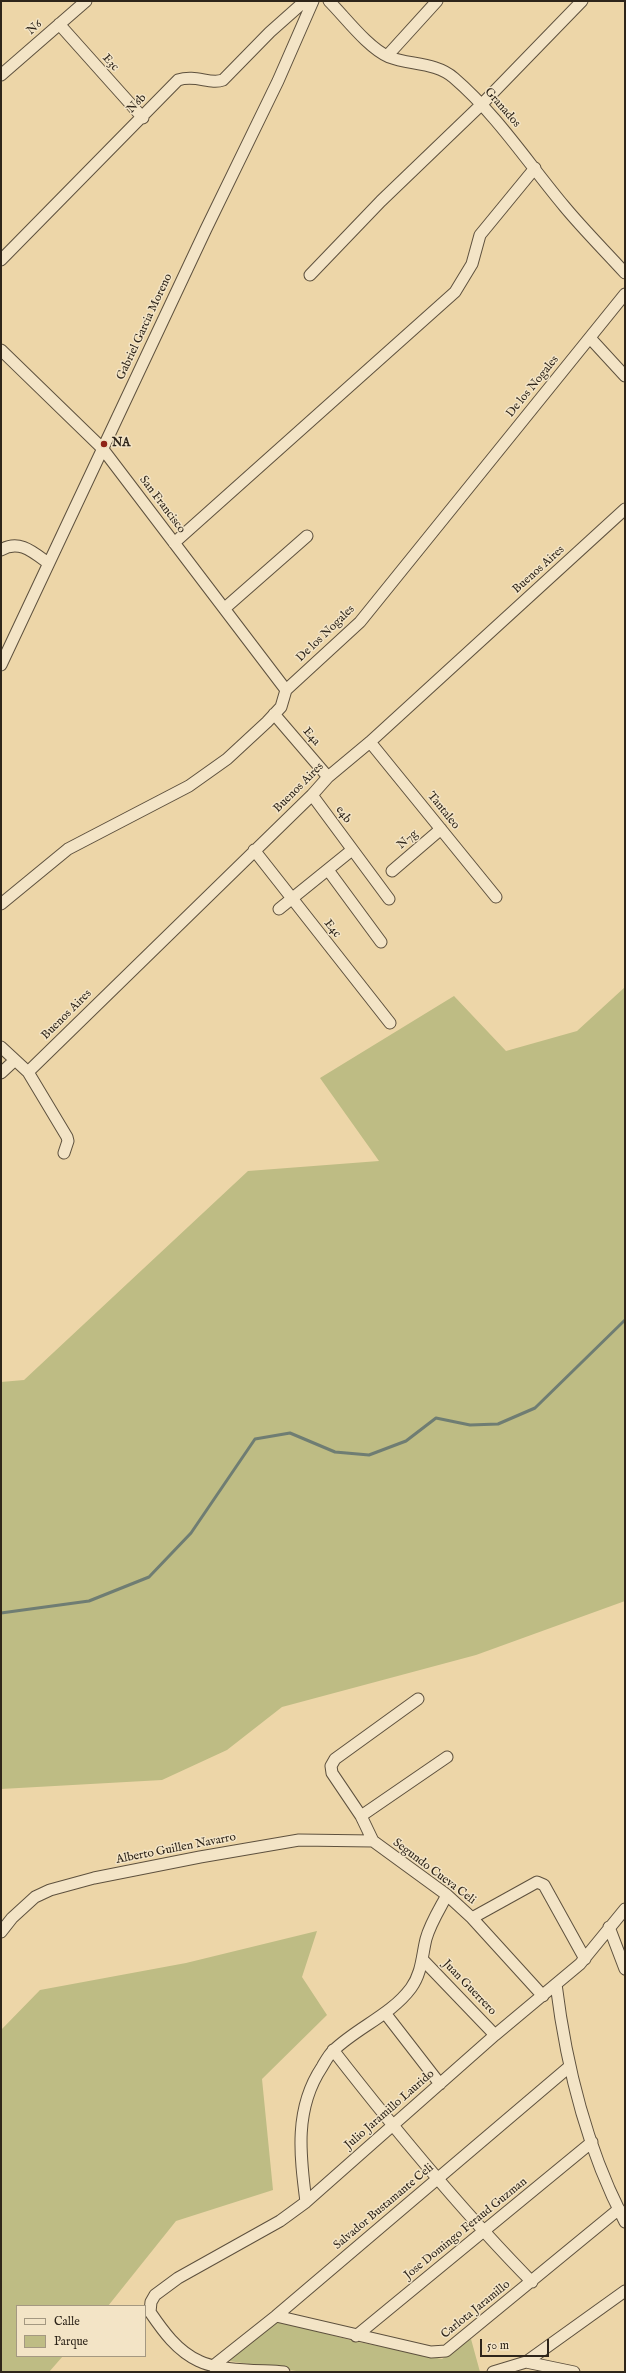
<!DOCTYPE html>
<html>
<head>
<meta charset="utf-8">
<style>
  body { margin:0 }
  #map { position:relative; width:626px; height:2373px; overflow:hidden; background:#edd6a8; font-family:"IM FELL English",serif }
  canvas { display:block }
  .frame { position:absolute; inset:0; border:2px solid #2e251a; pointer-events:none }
  .legend { position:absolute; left:16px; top:2305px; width:130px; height:52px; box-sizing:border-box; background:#f3e4c6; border:1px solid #a49881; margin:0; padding:5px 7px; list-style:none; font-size:12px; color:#2e251a }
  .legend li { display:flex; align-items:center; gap:8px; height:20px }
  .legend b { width:20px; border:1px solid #a49881 }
  .scale { position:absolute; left:480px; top:2339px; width:69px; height:18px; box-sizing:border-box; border:2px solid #2e251a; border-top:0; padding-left:5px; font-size:12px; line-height:14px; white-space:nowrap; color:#2e251a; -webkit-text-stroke:3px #f3e4c6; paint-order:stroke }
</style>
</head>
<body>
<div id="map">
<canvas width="626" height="2373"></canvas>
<div class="frame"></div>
<ul class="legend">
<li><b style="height:5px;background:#f3e4c6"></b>Calle</li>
<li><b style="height:11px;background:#bebc84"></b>Parque</li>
</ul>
<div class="scale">50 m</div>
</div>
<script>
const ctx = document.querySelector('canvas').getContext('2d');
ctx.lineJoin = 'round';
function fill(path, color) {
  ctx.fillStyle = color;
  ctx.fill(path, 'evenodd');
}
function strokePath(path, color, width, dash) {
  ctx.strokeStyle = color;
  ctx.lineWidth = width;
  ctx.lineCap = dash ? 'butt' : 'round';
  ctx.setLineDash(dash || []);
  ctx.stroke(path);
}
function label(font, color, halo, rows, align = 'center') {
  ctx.font = font + ' "IM FELL English",serif';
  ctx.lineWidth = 3;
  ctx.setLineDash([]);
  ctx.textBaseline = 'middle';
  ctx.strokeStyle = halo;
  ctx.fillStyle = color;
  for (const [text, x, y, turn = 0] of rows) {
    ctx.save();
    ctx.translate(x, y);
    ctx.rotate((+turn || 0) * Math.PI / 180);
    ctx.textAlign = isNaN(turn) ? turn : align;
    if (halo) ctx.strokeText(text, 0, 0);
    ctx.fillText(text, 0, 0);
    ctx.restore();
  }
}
fill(new Path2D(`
  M625 987V1601L476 1655 282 1707 227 1750 162 1780 1 1789V1382L24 1380 248 1171 379 1161 320 1078 454 996 506 1051 577 1031Z
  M317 1931 302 1977 327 2015 262 2079 273 2190 176 2221 108 2306H17V2356H63L49 2372H1V2030L40 1990 186 1963Z
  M278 2321 354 2341 442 2359 471 2339 480 2372H303L229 2361Z`), '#bebc84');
strokePath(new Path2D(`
  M1 1613 89 1601 149 1577 191 1533 255 1439 290 1433 335 1452 369 1455 406 1441 436 1418 470 1425 498 1424 535 1408 625 1320`), '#6f7d73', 3);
const minor = new Path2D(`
  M329 1C345 17 368 48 389 57 409 65 436 62 454 78 497 115 528 163 564 206 583 229 605 251 625 273
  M59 24 143 118
  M387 56 437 1
  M1 75 86 1
  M1 260 178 80C196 74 210 85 223 80L270 32 305 1
  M310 275 381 201 482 104 582 1
  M590 338 625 376
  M1 350 102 448 286 690
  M174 543 455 292 472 264 480 235 535 168
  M1 550C19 539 33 552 48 563
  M225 608 307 536
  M1 665 206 229 278 81 313 1
  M274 714 328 777
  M370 742 496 897
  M312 795 389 899
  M254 850 390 1023
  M328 870 381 942
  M392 871 441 829
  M1 904 68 849 189 786 227 759 267 722 281 707 286 690 360 622 625 294
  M279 909 352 850
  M1 1047 28 1072 312 795 328 777 370 742 625 509
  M28 1072 67 1137 68 1141 64 1153
  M1 1073 14 1061
  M418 1699 335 1759 331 1766 332 1773 361 1816 373 1841 447 1895 472 1918 543 1996
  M361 1816 447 1757
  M472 1918 537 1882 544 1885 585 1959
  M609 1927 625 1969
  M1 1932 12 1918 35 1897 50 1890 94 1878 200 1857 299 1840 373 1841
  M423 1960 495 2035
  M556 1984C566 2065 587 2149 625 2222
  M385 2013 440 2084
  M333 2050C396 2131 460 2209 532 2282
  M306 2202C300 2155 294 2109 322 2067 325 2062 329 2054 334 2050 358 2027 391 2015 411 1988 422 1973 422 1955 426 1939 430 1924 439 1910 447 1895
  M276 2316 431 2352 446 2351 619 2209
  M356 2336 592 2142
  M526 2362 574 2372
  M213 2366 276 2316 569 2067
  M284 2372C262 2370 218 2371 199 2361 177 2351 163 2331 150 2312L151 2302 155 2295 178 2278 280 2221 306 2202 495 2035 580 1964 625 1909
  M493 2372 526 2362 625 2291`);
strokePath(minor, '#5e513e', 13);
strokePath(minor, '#f3e4c6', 11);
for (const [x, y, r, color] of [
  [104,444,4,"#8f2418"]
]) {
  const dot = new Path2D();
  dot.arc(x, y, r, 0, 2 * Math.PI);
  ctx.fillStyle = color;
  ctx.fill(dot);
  strokePath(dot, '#f3e4c6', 1.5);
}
label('12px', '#2e251a', '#f3e4c6', [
  ["N6",35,28,-41],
  ["E3c",110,63,48],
  ["N6b",137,104,-46],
  ["Granados",502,108,49],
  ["Gabriel Garcia Moreno",145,327,-65],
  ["De los Nogales",533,387,-51],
  ["San Francisco",162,505,53],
  ["Buenos Aires",539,570,-42],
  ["De los Nogales",326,634,-44],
  ["E4a",311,737,49],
  ["Buenos Aires",299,788,-45],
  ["Tantaleo",443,811,51],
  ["e4b",343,815,53],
  ["N7g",408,840,-41],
  ["E4c",332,929,52],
  ["Buenos Aires",67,1015,-45],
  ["Alberto Guillen Navarro",176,1849,-11],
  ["Segundo Cueva Celi",434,1872,37],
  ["Juan Guerrero",469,1988,46],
  ["Julio Jaramillo Laurido",390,2110,-41],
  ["Salvador Bustamante Celi",384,2207,-40],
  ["Jose Domingo Feraud Guzman",466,2229,-39],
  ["Carlota Jaramillo",476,2310,-39]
]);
label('bold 12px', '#2e251a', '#f3e4c6', [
  ["NA",112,444]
], 'left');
</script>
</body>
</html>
